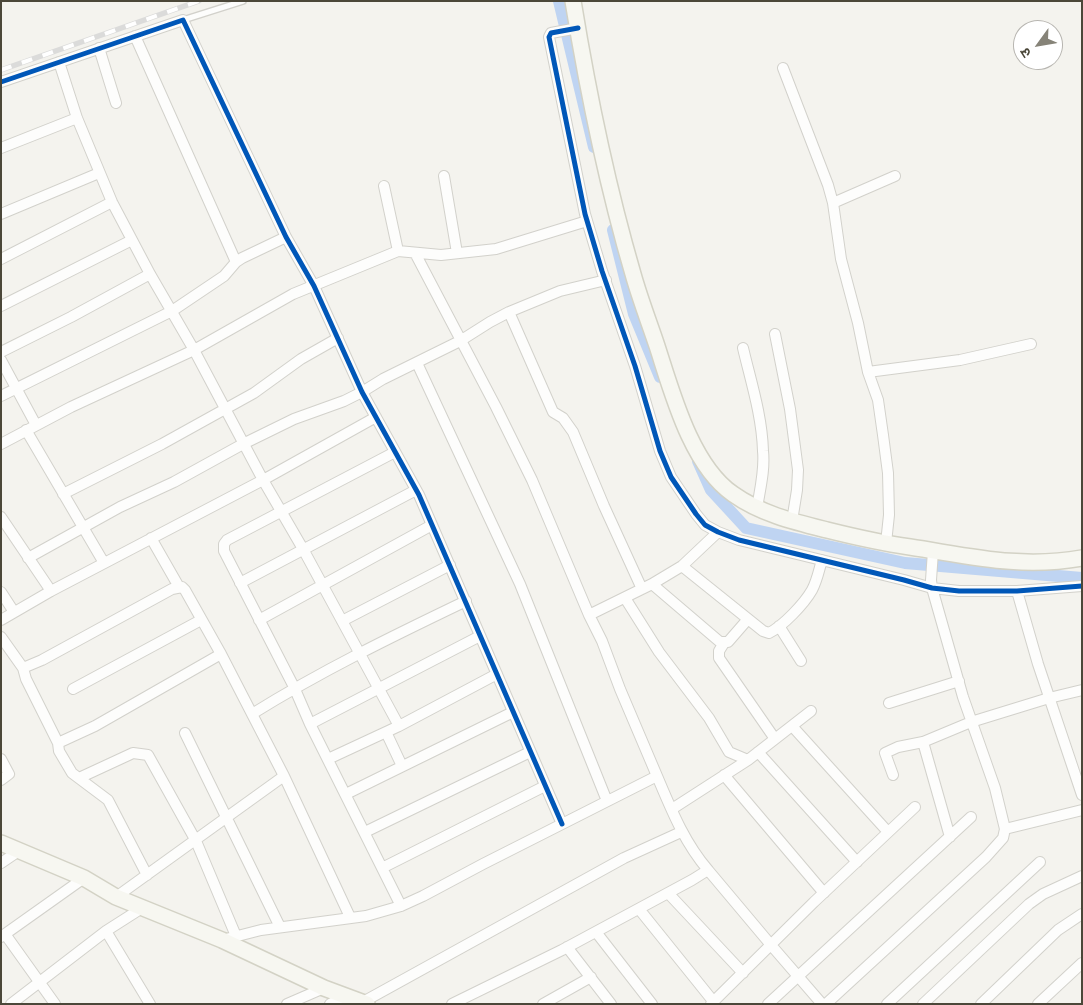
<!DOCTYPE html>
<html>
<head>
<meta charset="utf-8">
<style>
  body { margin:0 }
  #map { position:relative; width:1083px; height:1005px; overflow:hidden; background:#f4f3ee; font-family:Karla,"Noto Sans Devanagari",sans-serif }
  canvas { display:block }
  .frame { position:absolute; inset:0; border:2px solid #4b4739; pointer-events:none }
  .north { position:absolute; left:1013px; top:20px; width:50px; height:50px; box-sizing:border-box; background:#fff; border:1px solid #b7b5b0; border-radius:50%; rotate:238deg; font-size:14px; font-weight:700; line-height:20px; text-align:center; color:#4b4739 }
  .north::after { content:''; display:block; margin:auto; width:18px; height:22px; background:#868378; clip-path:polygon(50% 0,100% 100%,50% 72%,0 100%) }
</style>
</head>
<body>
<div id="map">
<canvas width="1083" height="1005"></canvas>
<div class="frame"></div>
<div class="north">उ</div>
</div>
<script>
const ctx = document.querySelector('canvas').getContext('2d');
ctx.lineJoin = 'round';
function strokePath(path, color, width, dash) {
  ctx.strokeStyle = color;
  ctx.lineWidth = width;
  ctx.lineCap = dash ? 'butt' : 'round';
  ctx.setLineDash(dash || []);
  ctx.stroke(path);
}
strokePath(new Path2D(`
  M559 1 594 147
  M613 230 634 314 660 377
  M698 461 711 490 746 528 905 563 1082 578`), '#bfd4f2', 12);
const lane = new Path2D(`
  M183 20 243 1`);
const street = new Path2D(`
  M578 28 551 33 549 37 585 214 602 271 635 366 660 451 671 477 696 514 705 525 718 532 739 540 904 580 932 588 959 591H1017L1082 586
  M135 36 236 262
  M99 48 116 103
  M59 62 77 118 112 202 150 274 194 350 263 480 303 549 399 726
  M783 68 828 185 833 203 841 259 858 323 868 372 878 400 883 435 888 473 889 515 886 543
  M1 82 183 20 286 237 314 286 362 392 419 495 562 824
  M1 148 77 118
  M444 176 457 253
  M384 186 398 251
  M833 203 895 176
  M1 214 99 173
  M1 259 112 202
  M1 306 132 240
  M509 312 553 412 563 418 573 432 604 506 642 589
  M775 334 790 409 798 470 797 490 792 521
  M743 348C751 382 762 416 763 451 765 470 760 489 757 508
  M1 352 71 317 150 274
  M1 360 36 425
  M417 363 520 584 607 801
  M868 372 960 360 1031 344
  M1 396 172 311 224 276 236 262 242 258 286 237
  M26 430 104 563
  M1 444 71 407 194 350 293 294 398 251 441 255 496 249 587 221
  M63 494 162 444 254 393 301 359 338 338
  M1 517 51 591
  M151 538 179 587
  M28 558 120 507 174 482 243 444 294 419 344 401 362 392 383 379 460 341 490 322 509 312 560 291 606 280
  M682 566 763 631 769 633C783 626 804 604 812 590 817 581 819 570 822 560
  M240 583 416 490
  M652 584 720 642H728L748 619
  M1017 591 1038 664 1082 795
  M1 592 14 612
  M625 598 659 652 709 718 729 752 748 760
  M589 615 652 584 682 566 718 532
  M1 620 51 591 263 480 376 417
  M259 620 432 525
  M342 621 450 565
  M779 626 801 661
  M1 637 23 668 26 679 58 743 59 751 72 773 108 800 147 875
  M724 643 719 651V658L775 739
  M23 668 42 660 172 589 182 587 185 590 221 654 284 776 350 917
  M73 689 201 620
  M889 703 959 681
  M252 714C321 671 393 636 466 601
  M310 724 294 687 224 551V544L227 540 395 452
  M792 726 888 832
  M386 732 402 766
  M185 733 280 927
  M923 742 950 837
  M58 743 95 726 221 654
  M758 752 857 862
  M1 759 9 774 1 780
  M328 759 399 726 497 674
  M724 775 824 893
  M893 775 885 753 898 747 923 742 971 722 1049 698 1082 690
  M79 778 133 753 148 755 196 841 236 936
  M346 794 513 712
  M672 809 748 760 811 711
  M1005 829 1082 810
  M365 832 530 752
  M1 863 20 850
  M382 868 545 786
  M708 870 771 945 822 1004
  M668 893 743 973
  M116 897 284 776
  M401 906 310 724 480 636
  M639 909 713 1001
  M106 931 150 1004
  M596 932 652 1004
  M5 934 55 1004
  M1 937 84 878
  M222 940 261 930 366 916 401 906 423 896 483 864 657 776 620 689 602 641 589 615 532 480 496 407 415 253
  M567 947 611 1004
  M363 1002 624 858 681 832
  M11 1004 106 931 142 908
  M287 1004 324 988
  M330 1004 346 996
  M452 1004 562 950 692 880 708 870C684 842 671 809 657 776
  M543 1004 591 977
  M711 1004 814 902 915 807
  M768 1004 971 817
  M826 1004 986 857 1003 838 1005 829 995 788 963 697 932 588 931 580 933 551
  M887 1004 1040 862
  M923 1004 1029 904 1043 894 1082 876
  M981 1004 1058 930 1082 914
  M1038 1004 1082 963`);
const secondary = new Path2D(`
  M573 1C588 93 607 185 633 274 640 299 649 322 657 346 672 392 691 465 733 494 761 514 795 522 827 530 855 537 882 543 910 547 970 556 1020 569 1082 558
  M1 843 84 878 116 897 222 940 324 988 367 1004`);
strokePath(lane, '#d2d1cb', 8);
strokePath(street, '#d2d1cb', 12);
strokePath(secondary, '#d3d2c5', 18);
strokePath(lane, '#fdfdfc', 5);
strokePath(street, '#fdfdfc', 10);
strokePath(secondary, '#f7f7f1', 15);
const rail = new Path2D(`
  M1 70 199 1`);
strokePath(rail, '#dbdbda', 5.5);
strokePath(rail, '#fff', 4, [11]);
strokePath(new Path2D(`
  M578 28 551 33 549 37 585 214 602 271 635 366 660 451 671 477 696 514 705 525 718 532 739 540 904 580 932 588 959 591H1017L1082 586
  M1 82 183 20 286 237 314 286 362 392 419 495 562 824`), '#0057b8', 5);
</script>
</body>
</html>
